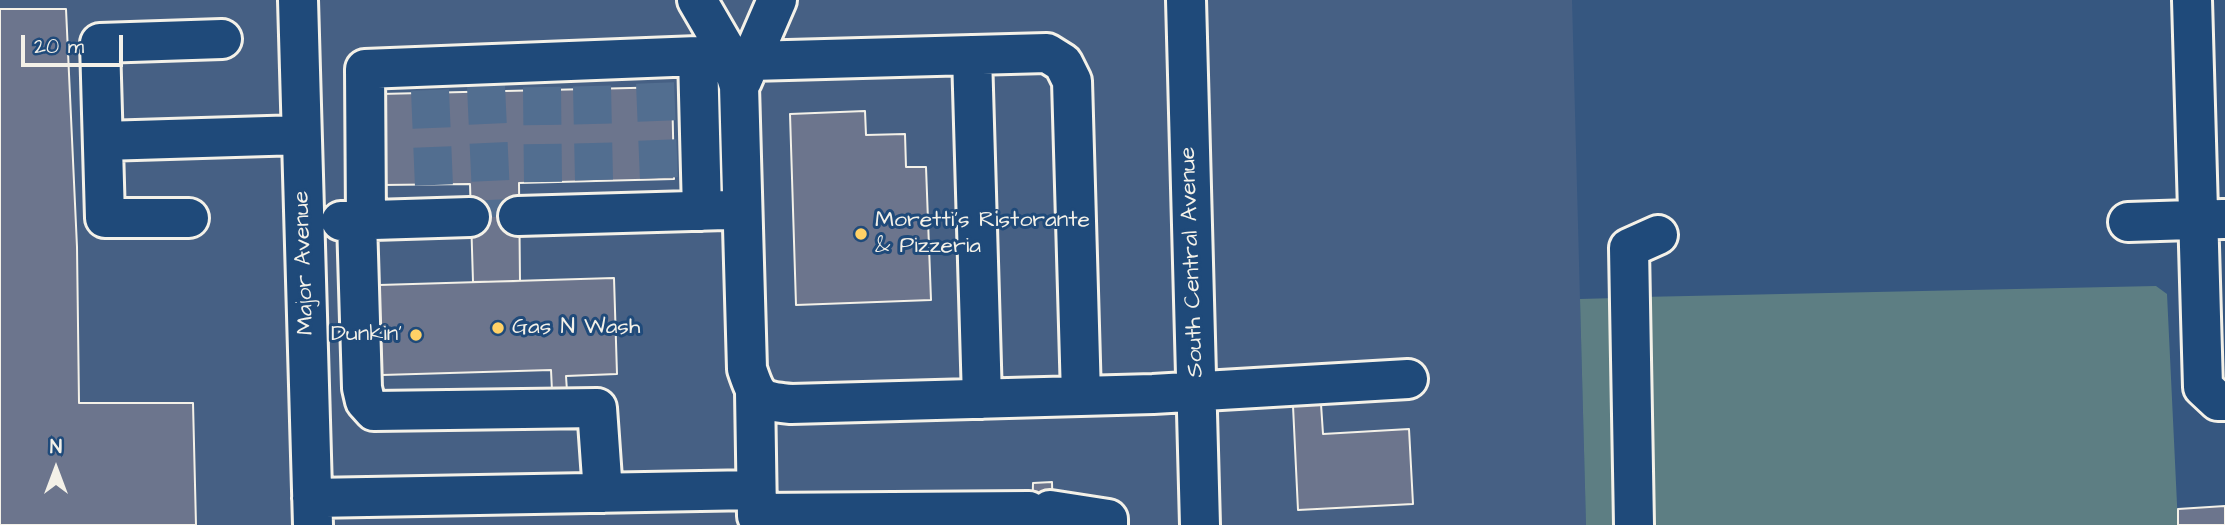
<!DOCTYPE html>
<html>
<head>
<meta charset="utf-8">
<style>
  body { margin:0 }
  #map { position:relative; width:2225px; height:525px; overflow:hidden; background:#365780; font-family:"Architects Daughter",sans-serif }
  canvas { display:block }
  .north { position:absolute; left:21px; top:434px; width:70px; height:70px; -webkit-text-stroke:5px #1f4a7a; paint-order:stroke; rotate:0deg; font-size:19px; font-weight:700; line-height:28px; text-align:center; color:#f4f1e8 }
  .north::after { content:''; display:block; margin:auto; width:24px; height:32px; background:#f4f1e8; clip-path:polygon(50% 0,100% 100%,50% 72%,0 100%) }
  .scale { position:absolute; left:21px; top:35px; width:102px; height:32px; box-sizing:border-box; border:4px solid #f4f1e8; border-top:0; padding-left:9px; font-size:21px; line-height:24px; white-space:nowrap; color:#f4f1e8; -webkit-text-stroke:5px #1f4a7a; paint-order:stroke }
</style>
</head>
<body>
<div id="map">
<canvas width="2225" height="525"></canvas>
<div class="north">N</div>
<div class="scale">20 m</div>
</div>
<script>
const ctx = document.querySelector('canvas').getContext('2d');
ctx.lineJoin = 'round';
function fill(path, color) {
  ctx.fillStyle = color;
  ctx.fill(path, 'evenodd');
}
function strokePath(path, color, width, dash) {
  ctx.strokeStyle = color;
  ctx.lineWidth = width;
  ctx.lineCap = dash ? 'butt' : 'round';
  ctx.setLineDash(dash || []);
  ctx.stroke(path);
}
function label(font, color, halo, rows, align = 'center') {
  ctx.font = font + ' "Architects Daughter",sans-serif';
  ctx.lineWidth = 6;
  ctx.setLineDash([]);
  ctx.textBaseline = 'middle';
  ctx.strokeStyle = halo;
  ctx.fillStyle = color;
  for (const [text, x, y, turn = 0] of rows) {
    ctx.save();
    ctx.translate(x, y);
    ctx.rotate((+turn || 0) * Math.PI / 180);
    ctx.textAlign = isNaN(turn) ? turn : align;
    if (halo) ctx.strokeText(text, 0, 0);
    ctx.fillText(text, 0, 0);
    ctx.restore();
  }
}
fill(new Path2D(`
  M0 0H1572L1586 525H0Z`), '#466084');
fill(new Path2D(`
  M2156 286 2167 294 2178 525H1645L1641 297Z
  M1616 298 1622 525H1586L1580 299Z`), '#5d7e83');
const building = new Path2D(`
  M0 9H66L77 247 79 403H193L196 525H0Z
  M672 87 674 179 519 183 520 281 473 282 470 184 382 185 380 94Z
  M865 111 866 135 905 134 906 167H926L931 300 796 305 790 114Z
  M614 278 617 374 566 376 567 391H552L551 370 382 375 379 285Z
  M1321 404 1323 434 1409 429 1413 504 1298 510 1293 406Z
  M1052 482 1053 525H1032L1033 483Z
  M2225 506V525H2178V509Z`);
fill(building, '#6c758d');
strokePath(building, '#f4f1e8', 2);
strokePath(new Path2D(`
  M655 83 659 180
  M486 86 492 217
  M592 86 594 180
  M542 87 543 182
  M430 90 434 187`), '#526e90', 38, [38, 19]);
const minor = new Path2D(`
  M298 0 313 525
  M697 0 729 55 739 86 747 369C757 399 760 401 791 404L1153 394 1408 379
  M1186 0 1200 525
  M2192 0 2203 387 2218 401H2225
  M972 55 982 399
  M751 61 1047 53 1063 63 1072 81 1081 396
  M742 81 777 0
  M103 141 301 135
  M518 216 726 210
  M189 218H105L100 43 222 39
  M366 220 365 69 698 56 702 211
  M341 221 470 217
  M357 221 362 388 365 401 374 411 597 408 603 493
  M2128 222 2223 219
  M755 392 757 516
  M312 498 756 490
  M1050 510 1108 519V525
  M757 513 1029 511
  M1634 525 1629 248 1658 235`);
strokePath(minor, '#f4f1e8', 44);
strokePath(minor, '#1f4a7a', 38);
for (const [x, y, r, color] of [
  [861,234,7,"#ffd166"],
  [498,328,7,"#ffd166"],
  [416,335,7,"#ffd166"]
]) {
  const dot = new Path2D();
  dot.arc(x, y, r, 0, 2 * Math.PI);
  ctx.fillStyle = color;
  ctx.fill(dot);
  strokePath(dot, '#1f4a7a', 2.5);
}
label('23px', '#f4f1e8', '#1f4a7a', [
  ["Moretti's Ristorante",875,221],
  ["& Pizzeria",875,247],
  ["Gas N Wash",512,328],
  ["Dunkin'",402,335,"right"]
], 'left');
label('23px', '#f4f1e8', '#1f4a7a', [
  ["South Central Avenue",1193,262,-92],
  ["Major Avenue",305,263,-92]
]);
</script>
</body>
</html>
